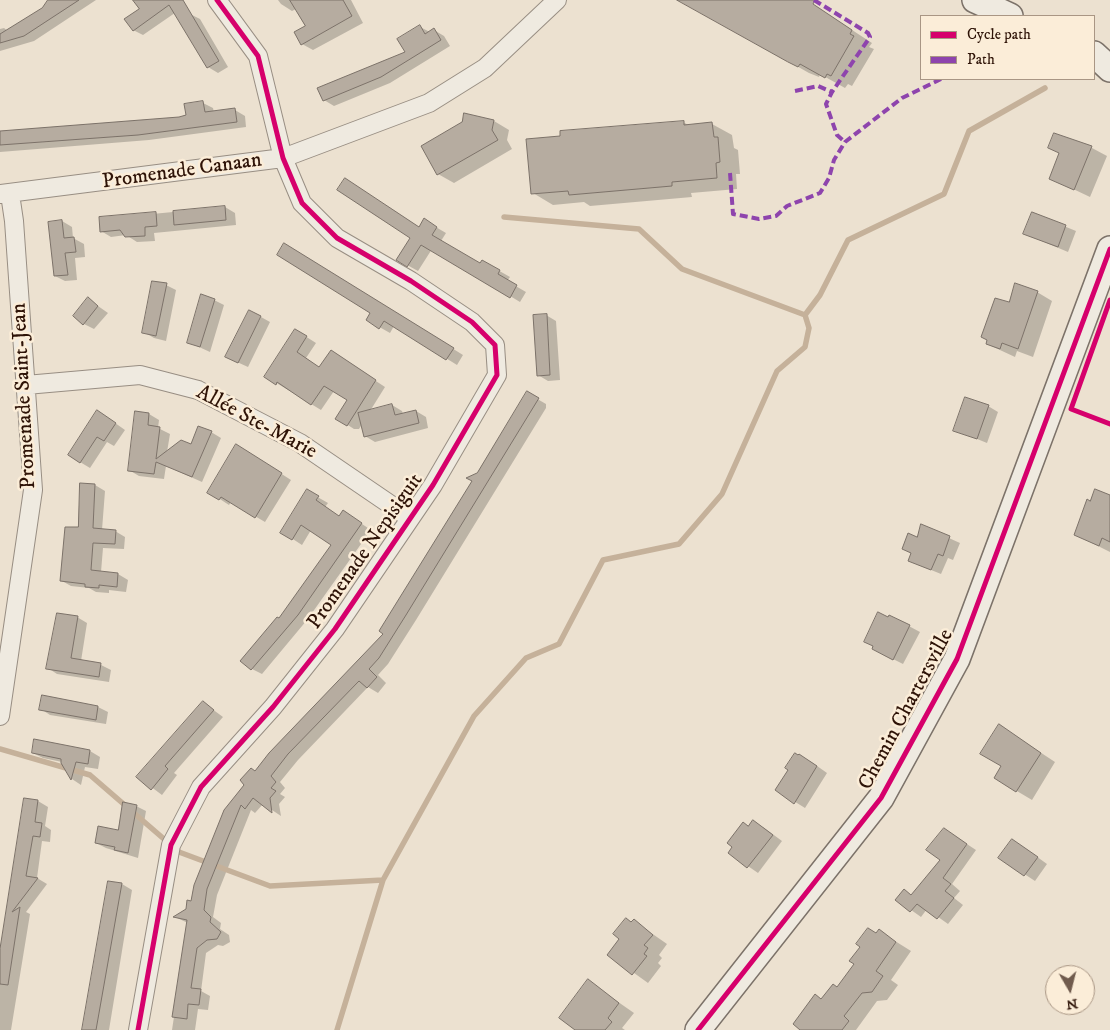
<!DOCTYPE html>
<html>
<head>
<meta charset="utf-8">
<style>
  body { margin:0 }
  #map { position:relative; width:1110px; height:1030px; overflow:hidden; background:#ece1d0; font-family:"IM FELL DW Pica",serif }
  canvas { display:block }
  .legend { position:absolute; left:920px; top:15px; width:175px; height:65px; box-sizing:border-box; background:#fbedd8; border:1px solid #a99684; margin:0; padding:6px 9px; list-style:none; font-size:15px; color:#2e1307 }
  .legend li { display:flex; align-items:center; gap:10px; height:25px }
  .legend b { width:25px; border:1px solid #a99684 }
  .north { position:absolute; left:1045px; top:965px; width:50px; height:50px; box-sizing:border-box; background:#fbedd8; border:1px solid #a99684; border-radius:50%; rotate:172deg; font-size:14px; font-weight:700; line-height:20px; text-align:center; color:#2e1307 }
  .north::after { content:''; display:block; margin:auto; width:18px; height:22px; background:#705b4d; clip-path:polygon(50% 0,100% 100%,50% 72%,0 100%) }
</style>
</head>
<body>
<div id="map">
<canvas width="1110" height="1030"></canvas>
<ul class="legend">
<li><b style="height:6px;background:#d6006c"></b>Cycle path</li>
<li><b style="height:6px;background:#8e44ad"></b>Path</li>
</ul>
<div class="north">N</div>
</div>
<script>
const ctx = document.querySelector('canvas').getContext('2d');
ctx.lineJoin = 'round';
function fill(path, color) {
  ctx.fillStyle = color;
  ctx.fill(path, 'evenodd');
}
function strokePath(path, color, width, dash) {
  ctx.strokeStyle = color;
  ctx.lineWidth = width;
  ctx.lineCap = dash ? 'butt' : 'round';
  ctx.setLineDash(dash || []);
  ctx.stroke(path);
}
function label(font, color, halo, rows, align = 'center') {
  ctx.font = font + ' "IM FELL DW Pica",serif';
  ctx.lineWidth = 5;
  ctx.setLineDash([]);
  ctx.textBaseline = 'middle';
  ctx.strokeStyle = halo;
  ctx.fillStyle = color;
  for (const [text, x, y, turn = 0] of rows) {
    ctx.save();
    ctx.translate(x, y);
    ctx.rotate((+turn || 0) * Math.PI / 180);
    ctx.textAlign = isNaN(turn) ? turn : align;
    if (halo) ctx.strokeText(text, 0, 0);
    ctx.fillText(text, 0, 0);
    ctx.restore();
  }
}
fill(new Path2D(`
  M56 0H96L34 41 0 51V29L4 28 8 31Z
  M146 0H181L185 6 143 35 133 30Z
  M278 0H351L363 23 313 50 302 44 306 27 296 9 292 11 281 4Z
  M689 0H806L872 43 869 47 874 49 852 86 848 84 845 88 820 74 819 77 809 73 687 4Z
  M190 14 200 19 228 67 218 73 208 67Z
  M420 27 430 32 434 30 444 36 450 46 390 83 334 106 324 100 407 53Z
  M203 103 213 108 214 113 235 110 245 116 246 127 149 140 0 152V133L179 118 187 116Z
  M465 114 494 121 509 130 507 140 512 149 454 183 438 174Z
  M683 122 690 126 712 124 732 135 734 148 738 150 740 174H736L737 189 691 193 692 197 590 206 584 202 553 205 533 193Z
  M1055 134 1092 148 1107 156 1090 197 1050 178 1060 154Z
  M225 207 235 213 236 225 154 233 155 241 137 242 126 235 111 237 101 231 100 219Z
  M1032 213 1076 231 1068 252 1025 234Z
  M62 221 72 227 73 238 84 244 85 257 75 258 77 280 65 281 55 276Z
  M434 226 446 233 441 241 480 264 482 261 510 277 507 281 526 292 520 302 432 249 418 271 398 260 419 228Z
  M294 250 463 355 457 365 394 326 390 333 367 320 372 313Z
  M166 285 176 290 166 341 154 338 144 332Z
  M1037 292 1052 301 1033 357 1017 351 1015 357 987 344 1009 303Z
  M88 299 108 313 94 329 84 324Z
  M214 300 224 305 210 352 188 342Z
  M546 315 556 321 560 380 548 381 538 375Z
  M261 317 270 322 248 367 237 362Z
  M305 336 316 343 306 358 320 368 341 358 385 387 370 411 392 405 402 411 403 414 416 411 426 417 428 428 375 442 365 436 362 424 359 429H354L337 418 349 399 334 391 321 410 265 376Z
  M527 393 546 404V408L416 620 388 664 378 675 386 683 378 693 368 687 298 760 280 782 285 788 280 794 285 797 279 804 281 816 263 804 255 813 251 810 217 895 213 917 221 923 220 929 229 935 230 942 223 946 218 945 206 953 201 991 210 996 208 1010 198 1009 195 1030H172L188 923 175 917 187 910 192 903 256 772 385 633Z
  M988 406 998 412 987 443 955 430Z
  M137 412 149 414 159 420 158 428 170 434 167 452 191 445 211 432 221 438 202 482 166 466 164 479 139 476 129 470Z
  M108 418 125 430 114 446 107 442 90 468 80 462Z
  M246 451 291 480 265 522 231 502 229 505 209 492Z
  M95 485 105 491 102 530 115 531 125 537 124 549 103 548 101 572 118 574 128 580 126 592 109 590V593L96 592 89 588 71 586 62 581Z
  M307 491 328 503 325 507 340 517 353 518 371 530 307 620 262 674 252 669 279 620 332 544 311 530 302 545 282 532Z
  M1110 497V552L1076 535 1090 502Z
  M922 526 960 543 953 560 948 558 941 574 909 561 912 554 903 549 918 538Z
  M890 616 920 632 903 664 883 654Z
  M77 617 87 623 81 661 101 665 111 670 109 682 57 674 48 668Z
  M204 703 223 717 174 773 177 775 162 795 138 777Z
  M98 707 108 712 106 724 50 715 41 709Z
  M1014 735 1055 762 1032 800 995 778 1002 766Z
  M35 741 90 751 100 757 98 769 85 767 81 785 72 779 62 762 43 758 33 753Z
  M810 761 827 773 805 808 776 790Z
  M26 799 38 801 48 807 45 826 51 830 50 842 42 841 37 878 47 884 26 912 30 914 11 1030H0V955Z
  M136 806 146 811 138 858 106 848 96 843 119 832Z
  M749 827H763L782 841 758 873 729 853Z
  M944 829 976 850 952 884 960 891 954 898 963 905 948 924 927 909 921 917 897 900 904 891 913 896 941 859Z
  M1022 846 1047 864 1035 881 1000 858Z
  M122 884 132 890 109 1030H84Z
  M634 921 667 944 659 955 662 958 658 963 661 966 648 983 609 955Z
  M879 931 911 951 891 980 898 985 887 1000 877 1001 856 1030H803L822 1000 838 988Z
  M588 981 634 1013 622 1028 625 1030H577Z`), '#0003');
strokePath(new Path2D(`
  M504 217 639 229 682 269 805 315
  M805 315 820 295 848 240 944 194 969 131 1045 88
  M0 749 90 775 179 852 270 886 383 880
  M337 1030 383 880 474 716 526 658 559 644 603 560 679 544 722 494 777 371 805 347 809 328 805 315`), '#c5b19a', 5.5);
const building = new Path2D(`
  M48 0H79L24 36 0 43V34L42 8Z
  M133 0H183L219 61 207 68 169 5 133 31 124 19 139 9Z
  M290 0H343L352 16 301 45 294 32 305 26Z
  M677 0H815L813 4 852 30 850 34 854 36 831 76 827 74 825 78 800 64 798 67 788 62Z
  M420 25 425 34 434 28 441 40 381 77 323 101 317 88 405 52 397 39Z
  M203 101 205 112 235 108 237 122 138 135 0 145V131L179 117 186 115 184 104Z
  M464 113 494 120 492 130 498 140 437 175 421 146 462 122Z
  M684 121V125L712 122 714 137H718L720 162 716 163 717 178 672 182V186L569 195 568 191 531 194 526 139 560 136V131Z
  M1054 133 1092 146 1074 190 1049 179 1059 153 1048 148Z
  M345 178 419 227 424 218 437 227 432 235 480 263 482 260 500 270 498 274 517 285 510 298 421 245 407 267 396 260 410 238 337 190Z
  M225 206 226 220 174 225 173 211Z
  M156 212 157 226 145 227V236L125 237 120 230 100 232 99 217Z
  M1032 212 1066 225 1058 247 1023 234Z
  M62 220 64 238 74 237 76 252 65 253 68 275 54 276 48 222Z
  M284 243 454 348 446 360 384 321 379 329 366 320 370 313 277 255Z
  M152 281 167 283 156 336 142 333Z
  M1015 283 1038 291 1018 349 1002 343 1000 349 986 344 987 340 981 337 995 298 1009 302Z
  M201 294 215 299 200 347 187 343Z
  M88 297 98 306 83 325 73 316Z
  M249 310 261 316 238 363 225 357Z
  M547 314 550 375 537 376 533 315Z
  M295 329 307 336 297 352 319 367 331 350 376 380 347 426 335 419 347 400 324 386 311 405 277 382 276 385 264 377Z
  M527 391 539 398 406 615 379 658 369 669 377 677 367 688 359 681 288 754 271 776 276 782 271 788 276 791 270 798 272 813 253 798 245 809 241 805 207 889 204 910 211 917 210 922 221 932 217 939 207 940 197 948 191 988 201 989 199 1005 188 1004 187 1019 172 1017 187 920 173 917 186 909 187 900 191 901 194 885 224 810 244 785 240 780 251 768 255 771 269 753 383 634 379 631 472 481 466 478 477 473Z
  M965 397 989 405 977 439 953 431Z
  M392 404 395 415 416 410 419 423 364 437 358 413Z
  M97 410 116 423 104 441 97 437 80 463 68 455Z
  M135 411 149 413 148 425 160 427 156 459 181 440 191 444 198 426 212 431 192 477 156 462 154 474 128 471Z
  M236 444 282 473 255 518 221 497 219 500 207 493Z
  M80 483 95 484 93 528 116 530 115 544 93 543 91 570 118 573 117 587 99 585V588L85 587V584L60 581 65 527H78Z
  M307 489 319 496 316 500 339 516 343 510 362 523 298 615 251 670 240 661 277 617 279 618 331 545 301 525 292 540 280 533Z
  M1095 489 1110 495V542L1102 538 1099 546 1074 535 1087 499 1090 501Z
  M921 524 950 536 943 556 938 554 931 570 908 561 911 553 902 549 908 533 917 537Z
  M878 612 888 617 889 615 910 625 893 660 872 649 873 646 864 642Z
  M57 613 78 616 71 658 101 663 99 677 46 669Z
  M42 695 98 706 96 720 39 710Z
  M203 701 214 710 165 766 168 769 151 790 136 777Z
  M999 724 1041 753 1016 792 994 778 1001 766 980 754Z
  M34 739 90 750 88 764 76 762 71 780 61 763V759L32 753Z
  M795 753 798 755 799 754 817 766 794 804 775 790 788 770 785 768Z
  M24 798 38 800 35 822 42 823 40 837 33 836 26 876 38 878 12 912 20 907 8 985 0 984V949Z
  M123 802 137 805 128 853 114 850 115 847 95 843 98 826 118 830Z
  M753 820 773 835 747 868 728 853 732 847 727 843 743 822 748 826Z
  M944 828 967 844 943 878 951 884 945 891 954 898 937 919 917 904 910 912 895 900 904 889 911 895 940 860 926 850Z
  M1012 839 1038 857 1024 876 998 858Z
  M108 881 122 883 96 1030H82Z
  M626 918 631 922 634 919 653 935 644 945 648 948 644 954 647 956 632 975 607 955 619 939 613 934Z
  M868 928 876 933 879 929 896 942 876 971 883 976 872 992 862 993 844 1016 849 1021 842 1030H800L793 1024 815 994 821 999 833 984 837 987 854 964 849 961 860 947 856 944Z
  M588 979 619 1003 608 1018 612 1022 605 1030H575L559 1018Z`);
fill(building, '#b6aca0');
strokePath(building, '#7c7269', 1);
const street = new Path2D(`
  M0 194 283 158 429 103 485 68 557 0
  M26 385 140 375 198 390 300 443 410 518
  M0 716 33 490 14 221 10 194
  M138 1030 171 845 201 787 273 707 335 629 433 485 497 375 495 345 472 322 411 281 337 238 302 203 283 158 258 56 217 0`);
const secondary = new Path2D(`
  M975 0 1010 16
  M1094 54 1110 69
  M698 1030 881 798 957 659 1110 249`);
strokePath(street, '#988e83', 20);
strokePath(secondary, '#7c7269', 28);
strokePath(street, '#efeae0', 18);
strokePath(secondary, '#efeae0', 25);
strokePath(new Path2D(`
  M814 0 868 33 870 37 832 92 826 104 837 135 845 142
  M795 91 818 86 832 92
  M730 173 733 214 759 219 776 216 787 206 820 193 829 178 834 160 845 142 902 98 941 79`), '#8e44ad', 4, [8, 4]);
strokePath(new Path2D(`
  M1110 300 1071 409 1110 424
  M138 1030 171 845 201 787 273 707 335 629 433 485 497 375 495 345 472 322 411 281 337 238 302 203 283 158 258 56 217 0
  M698 1030 881 798 957 659 1110 249`), '#d6006c', 5);
label('21px', '#2e1307', '#fbedd8', [
  ["Promenade Canaan",182,172,-8],
  ["Promenade Saint-Jean",25,396,-93],
  ["Allée Ste-Marie",256,423,28],
  ["Promenade Nepisiguit",366,552,-55],
  ["Chemin Chartersville",907,710,-62]
]);
</script>
</body>
</html>
